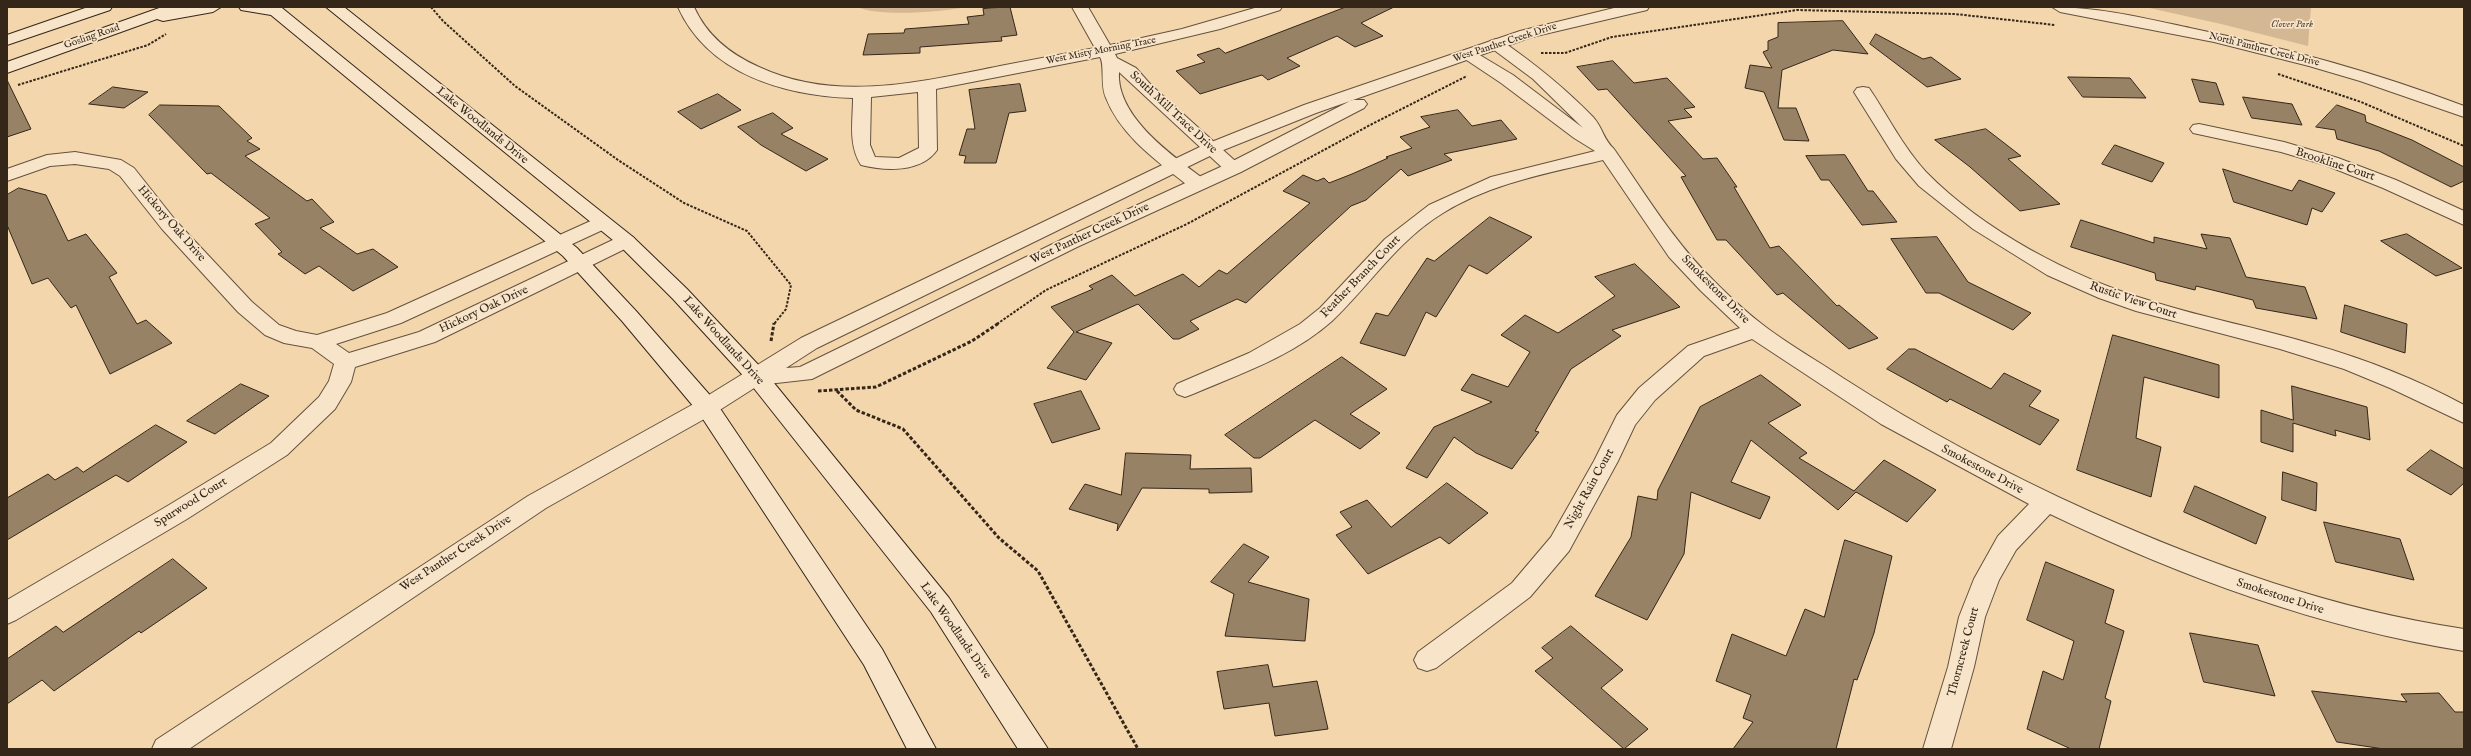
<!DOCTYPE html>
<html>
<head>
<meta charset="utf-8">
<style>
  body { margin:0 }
  #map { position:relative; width:2471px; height:756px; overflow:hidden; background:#f3d6ac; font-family:"IM FELL English",serif }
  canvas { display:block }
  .frame { position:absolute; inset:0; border:8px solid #342619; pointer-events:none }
</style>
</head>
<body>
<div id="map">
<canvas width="2471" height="756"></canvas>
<div class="frame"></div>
</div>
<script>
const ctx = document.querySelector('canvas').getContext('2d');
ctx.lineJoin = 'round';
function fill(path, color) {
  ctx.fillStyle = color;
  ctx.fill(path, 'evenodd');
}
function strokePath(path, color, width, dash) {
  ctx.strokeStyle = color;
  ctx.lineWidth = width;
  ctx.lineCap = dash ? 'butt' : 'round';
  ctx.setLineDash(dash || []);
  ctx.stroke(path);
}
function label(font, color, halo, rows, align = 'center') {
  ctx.font = font + ' "IM FELL English",serif';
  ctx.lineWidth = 3.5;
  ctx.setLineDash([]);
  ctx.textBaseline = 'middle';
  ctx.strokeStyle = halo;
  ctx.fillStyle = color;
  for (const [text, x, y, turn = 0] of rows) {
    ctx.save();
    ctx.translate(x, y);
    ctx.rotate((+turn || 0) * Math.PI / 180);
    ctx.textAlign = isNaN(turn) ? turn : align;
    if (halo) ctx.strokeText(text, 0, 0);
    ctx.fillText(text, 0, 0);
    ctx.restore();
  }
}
fill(new Path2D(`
  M858 7H967C944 12 877 17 858 7Z
  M2145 7H2311L2308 46 2221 24Z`), '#d3b893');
const building = new Path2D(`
  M1010 7 1017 35 1001 37 1002 41 920 47V53L863 55 868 34 904 33 905 29 969 24 967 17 984 15 983 9Z
  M1346 7H1394L1361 23 1383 36 1355 47 1337 36 1287 58 1300 66 1268 80 1262 75 1200 94 1176 71 1205 62 1197 55 1219 48 1225 53Z
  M1843 21 1868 54 1833 50 1782 70 1778 108H1796L1809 141 1784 140 1764 92 1745 88 1750 65 1772 68 1763 52 1768 50V41L1778 37V23Z
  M1876 34 1923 59 1931 57 1961 79 1927 87 1870 44Z
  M1613 61 1634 83 1667 78 1695 107 1684 109 1692 117 1668 121 1703 159 1717 158 1737 187H1734L1770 248 1779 246 1837 306 1839 305 1878 338 1849 349 1783 293 1777 295 1726 240H1717L1681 177 1686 176 1607 89 1598 90 1577 67Z
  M2068 77 2130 78 2146 98 2083 97Z
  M2192 79 2216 83 2224 105 2200 102Z
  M7 80 31 129 7 137Z
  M1020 84 1026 111 1009 113 996 163H964L966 156 959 155 967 129H975L969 90Z
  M113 87 148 92 124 108 89 104Z
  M718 94 741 110 701 129 678 112Z
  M2243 97 2292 104 2302 125 2252 118Z
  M160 105 219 106 252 138 247 141 260 149 245 156 307 201 312 199 334 222 320 228 357 254 373 249 398 267 353 291 319 266 305 274 278 254 282 252 255 224 270 218 211 173 207 174 149 115Z
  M2337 105 2365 115 2366 122 2412 140 2464 167V181L2451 187 2379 151 2337 139 2335 130 2316 127Z
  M1458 110 1472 126 1501 120 1517 139 1444 154 1452 160 1408 176 1401 169 1366 200 1351 206 1246 303 1237 299 1190 321 1199 329 1179 339H1173L1138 304 1076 332 1112 343 1086 380 1047 368 1074 332 1051 307 1093 289 1089 286 1112 275 1135 296 1183 274 1199 287 1219 270 1227 274 1310 203 1283 191 1303 175 1317 181 1324 178 1329 183 1352 174 1388 158 1386 157 1412 148 1400 137 1430 127 1421 117Z
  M773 113 793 128 781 134 828 159 806 171 761 145 738 127Z
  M1986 129 2021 156 2008 159 2060 204 2020 211 1970 167 1935 140Z
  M2115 145 2164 163 2152 182 2102 164Z
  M1845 155 1868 191H1873L1897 222 1862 225 1829 180H1821L1806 156Z
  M2223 169 2292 191 2299 180 2335 193 2322 212 2312 208 2307 225 2234 202Z
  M19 188 46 195 68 241 86 234 117 273 109 277 137 324 146 320 172 343 110 374 76 305 71 308 48 278 32 284 7 225V195Z
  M1490 217 1532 237 1487 274 1469 265 1436 317 1426 312 1405 356 1360 343 1376 313 1388 316 1427 258 1434 261Z
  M2081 220 2154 243V237L2207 249 2201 234 2230 238 2246 277 2305 287 2317 319 2256 308 2253 300 2196 286 2195 290 2156 280 2155 273 2071 247Z
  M2407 234 2462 268 2436 276 2381 241Z
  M1937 237 1968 282 2031 313 2013 330 1939 293H1926L1891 239Z
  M1635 264 1680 307 1612 330 1621 336 1571 369 1535 431 1539 432 1512 469 1476 453 1454 437 1427 478 1406 468 1434 427 1492 402 1461 390 1472 374 1508 387 1530 352 1501 335 1525 315 1558 333 1615 296 1595 277Z
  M2345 305 2407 324 2405 353 2341 332Z
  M2113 335 2219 365V398L2144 377 2136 438 2161 447 2151 497 2077 470Z
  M1909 349H1915L1991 389 2004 373 2041 391 2029 406 2059 420 2040 445 1950 399 1947 402 1887 369Z
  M1342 357 1387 389 1350 414 1380 433 1360 449 1315 420 1260 458H1254L1225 435Z
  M1761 375 1801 405 1768 423 1807 453 1799 458 1854 491 1884 460 1936 490 1907 522 1856 492 1838 510 1751 440 1731 482 1770 497 1760 519 1691 492 1684 554 1647 620 1595 596 1631 537 1638 496 1657 500 1658 490 1700 407Z
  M241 384 269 396 215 434 187 421Z
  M2292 386 2367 407 2370 440 2335 430 2336 436 2293 423V452L2261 442V410L2293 420Z
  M1081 391 1100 429 1052 443 1034 404Z
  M156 425 187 442 128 482 116 475 7 540V498L48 474 55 480 77 467 83 472Z
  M2431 450 2464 469V483L2451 495 2407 470Z
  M1126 453 1191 455 1190 469 1251 468 1252 492 1209 493V489L1142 488 1117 531 1118 524 1069 509 1085 484 1121 495Z
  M2283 472 2317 483 2316 511 2282 500Z
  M1447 483 1488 513 1449 544 1440 537 1368 574 1336 535 1352 527 1340 512 1367 500 1391 527Z
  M2195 486 2266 517 2256 544 2184 512Z
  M2324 522 2400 539 2414 580 2336 562Z
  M1845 540 1892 556 1874 633 1857 680 1854 679 1836 749H1733L1753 722 1743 718 1751 695 1716 681 1732 634 1786 656 1805 609 1824 617Z
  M1244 544 1269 557 1248 582 1309 599 1305 641 1225 636 1234 594 1211 582Z
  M173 559 207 588 141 633 139 631 54 691 42 680 7 704V659L56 626 63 632Z
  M2046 562 2114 590 2105 623 2124 631 2105 698 2111 701 2099 749H2071L2027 729 2043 671 2063 680 2074 641 2027 620Z
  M1571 626 1623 670 1601 688 1648 729 1624 749 1535 671 1553 658 1542 648Z
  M2190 633 2258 645 2275 696 2204 682Z
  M1268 665 1273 687 1317 681 1328 729 1275 736 1269 703 1224 709 1217 672Z
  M2312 691 2407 702 2401 694 2439 693 2455 712H2464V749H2384L2337 742Z`);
fill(building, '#978265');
strokePath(building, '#342619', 1);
const minor = new Path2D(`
  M678 7H694C707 36 730 54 759 67 836 103 920 82 1000 66 1031 60 1063 54 1095 48L1072 7H1088L1110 45 1182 29 1258 7H1282L1280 10 1220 29 1115 54 1117 58 1136 68 1151 85 1243 168 1241 172H1227L1119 72C1116 117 1173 156 1205 180L1207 184 1205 188H1191C1160 163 1121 137 1106 98 1100 85 1105 65 1100 57L936 89 937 150C921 173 885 171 861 165 848 145 853 121 853 98 785 96 708 74 678 7ZM918 92 919 148 899 158 875 157 870 145 871 97Z
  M1496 39 1502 41C1535 64 1565 88 1593 117 1603 128 1603 139 1614 149 1646 195 1674 242 1714 281 1731 298 1748 314 1767 328 1791 346 1818 361 1843 378 1922 429 2005 473 2091 512 2213 566 2332 609 2464 629V651C2319 628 2182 577 2050 514L2016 550 1999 580 1985 617 1974 667 1951 749H1923L1948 667 1959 617 1974 579 1998 536 2029 504 1881 424 1752 339 1704 356 1655 400 1635 425 1618 461 1569 551 1530 597 1436 668 1427 671 1418 668 1414 660 1418 652 1512 583 1551 537 1594 461 1617 415 1639 388 1688 346 1740 328 1701 291 1669 257 1603 160C1549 173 1491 183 1443 213 1397 241 1370 285 1332 321 1293 356 1240 374 1193 394L1185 397 1177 394 1174 389 1177 384 1249 353 1300 324 1320 308 1385 239 1429 205 1491 177 1595 151 1574 138 1501 83 1459 55 1461 51H1473L1513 75 1583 128 1533 79 1490 47 1488 44 1490 41Z
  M1863 87 1869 88C1888 116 1903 147 1926 172 1984 231 2071 277 2151 301 2204 318 2259 328 2312 344 2365 359 2416 379 2464 405V423L2390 388 2344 369 2280 349 2136 311 2099 298 2047 275 1973 229 1919 186 1896 159 1854 92 1857 88Z
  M2199 124 2284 142 2338 158 2396 180 2464 211V225L2383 188 2325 165 2281 152 2193 133 2190 129 2193 125Z
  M75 152 121 160 134 168 176 221 252 302 279 325 296 331 317 335 387 313 595 219 602 217 609 219 612 223 609 227 401 323 336 344 349 353 419 332 619 237 626 235 633 237 636 241 633 245 435 342 355 367 351 382 335 409 287 455 187 519 16 620 7 624V600L169 505 271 443 319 397 329 381 334 364 312 348 284 343 265 335 238 312 162 229 120 176 109 169 75 164 50 166 7 181V169L47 155Z`);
const tertiary = new Path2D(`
  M1618 7H1649L1647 10 1532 37 1316 113 1216 153 817 348 786 368 800 367 1063 239 1227 164 1352 100H1364L1367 104 1364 108 1241 172 1077 247 812 379 759 385 715 413 546 508 189 749H152L156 740 528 496 699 401 801 338 1204 145 1304 105 1520 31Z
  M2052 7C2099 7 2144 18 2190 28 2283 47 2375 72 2464 106V117L2360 81 2309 66 2214 42 2060 12Z`);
const secondary = new Path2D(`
  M88 7H112L110 10 7 45V35Z
  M162 7H221L213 12 163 21 157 19 7 73V62Z
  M239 7 282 8 577 248 636 311 715 401 882 649 936 749H907L864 665 699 413 622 321 563 256 271 15 241 10Z
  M326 7H344L633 237 687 289 765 372 949 598 1048 749H1018L931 612 749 382 673 299 619 245Z`);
strokePath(minor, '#64523e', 2);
strokePath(tertiary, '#64523e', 2);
strokePath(secondary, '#342619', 2);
strokePath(new Path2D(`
  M431 7 443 21 515 86 618 160 684 203 747 231 791 285 786 309 774 324
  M1541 53H1565L1612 37 1797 10 1955 14 2055 25
  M2278 74 2361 102 2464 146
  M18 85 148 45 166 34
  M997 324 1046 290 1187 224 1372 124 1467 76`), '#342619', 2, [2.5, 1.5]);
strokePath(new Path2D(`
  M771 341 774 323
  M818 391 876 387 972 341 999 323
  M837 391 856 410 903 429 999 538 1038 571 1138 749`), '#342619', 3, [3.5, 2]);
fill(minor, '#f7e4c9');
fill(tertiary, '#f7e4c9');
fill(secondary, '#f7e4c9');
label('italic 10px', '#5c4a38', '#f7e4c9', [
  ["Clover Park",2292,25]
]);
label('10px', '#342619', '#f7e4c9', [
  ["Gosling Road",92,37,-19],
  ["West Panther Creek Drive",1505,43,-18],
  ["North Panther Creek Drive",2264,50,14],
  ["West Misty Morning Trace",1101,51,-11]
]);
label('12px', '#342619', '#f7e4c9', [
  ["South Mill Trace Drive",1173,113,43],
  ["Lake Woodlands Drive",482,126,39],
  ["Brookline Court",2335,165,18],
  ["Hickory Oak Drive",171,224,49],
  ["West Panther Creek Drive",1090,234,-25],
  ["Feather Branch Court",1361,277,-46],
  ["Smokestone Drive",1715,290,45],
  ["Rustic View Court",2133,301,19],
  ["Hickory Oak Drive",484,310,-25],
  ["Lake Woodlands Drive",723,341,48],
  ["Smokestone Drive",1982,470,28],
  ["Night Rain Court",1590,489,-61],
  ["Spurwood Court",191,503,-32],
  ["West Panther Creek Drive",456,554,-33],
  ["Smokestone Drive",2280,597,18],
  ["Lake Woodlands Drive",955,631,55],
  ["Thorncreek Court",1964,652,-75]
]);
</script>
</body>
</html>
